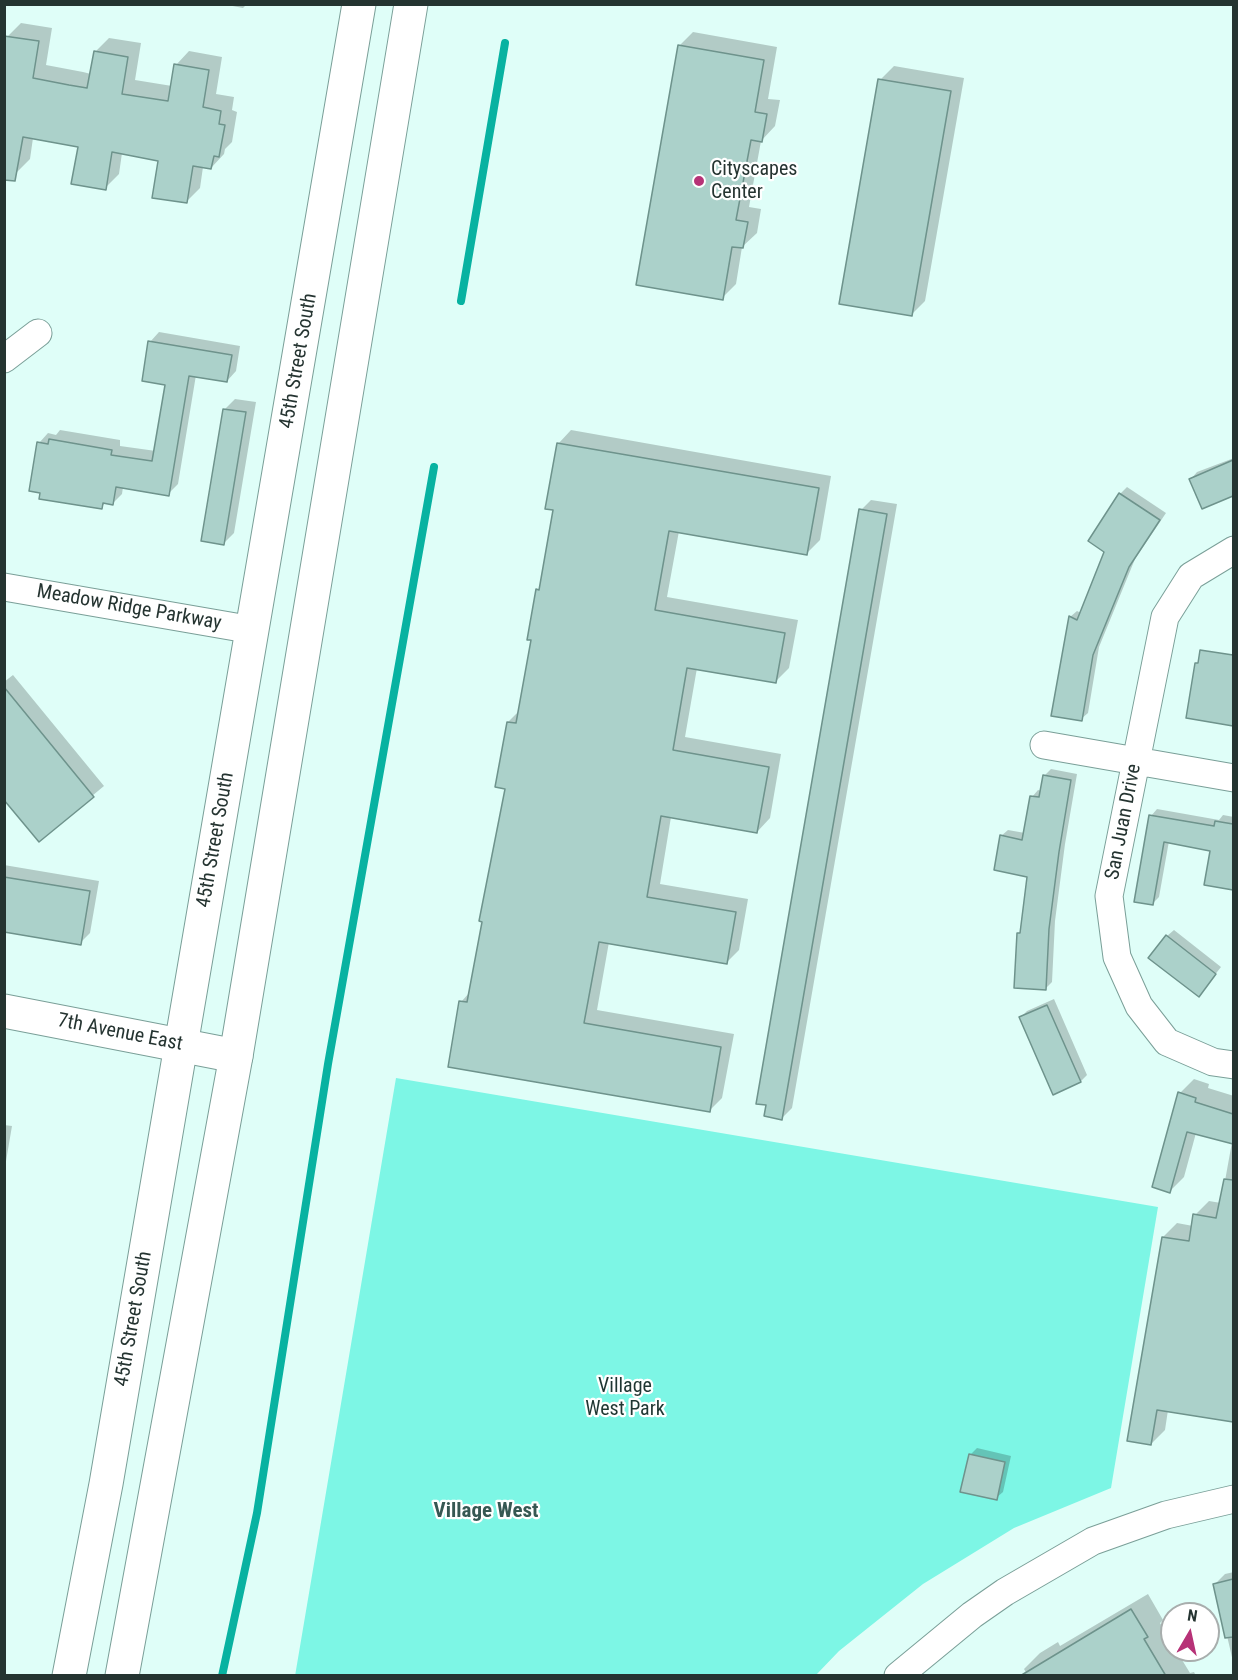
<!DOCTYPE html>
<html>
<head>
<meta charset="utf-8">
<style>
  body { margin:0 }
  #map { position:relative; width:1238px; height:1680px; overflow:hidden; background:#dffef8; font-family:"Roboto Condensed",sans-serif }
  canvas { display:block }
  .frame { position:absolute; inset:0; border:6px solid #253431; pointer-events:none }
  .north { position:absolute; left:1160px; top:1602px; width:60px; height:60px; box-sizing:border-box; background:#fff; border:2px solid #a8aead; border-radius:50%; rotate:9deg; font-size:16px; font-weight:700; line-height:24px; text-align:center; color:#253431 }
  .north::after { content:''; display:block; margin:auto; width:21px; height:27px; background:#b73277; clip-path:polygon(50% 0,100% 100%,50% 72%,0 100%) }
</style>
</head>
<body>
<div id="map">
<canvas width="1238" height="1680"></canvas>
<div class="frame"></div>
<div class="north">N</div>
</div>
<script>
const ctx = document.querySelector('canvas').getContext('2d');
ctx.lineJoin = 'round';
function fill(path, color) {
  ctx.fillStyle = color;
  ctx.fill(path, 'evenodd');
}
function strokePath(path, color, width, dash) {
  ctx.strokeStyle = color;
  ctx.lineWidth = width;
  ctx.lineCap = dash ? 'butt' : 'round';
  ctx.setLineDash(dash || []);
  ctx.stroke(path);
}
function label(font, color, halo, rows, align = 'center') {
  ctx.font = font + ' "Roboto Condensed",sans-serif';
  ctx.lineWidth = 4.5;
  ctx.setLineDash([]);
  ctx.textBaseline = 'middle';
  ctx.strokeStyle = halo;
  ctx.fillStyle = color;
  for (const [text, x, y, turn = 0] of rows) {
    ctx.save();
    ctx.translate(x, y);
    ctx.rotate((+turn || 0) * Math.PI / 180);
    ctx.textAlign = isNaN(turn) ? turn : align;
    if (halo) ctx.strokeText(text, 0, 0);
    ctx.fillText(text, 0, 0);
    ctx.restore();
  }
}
fill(new Path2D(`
  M396 1078 1158 1207 1111 1488 1014 1528 923 1584 839 1651 816 1675 295 1676Z`), '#7df6e5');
fill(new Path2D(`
  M222 4H247L243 8Z
  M21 23 52 28 46 65 83 72 91 74 95 52 109 38 141 43 135 80 172 86 176 65 189 51 222 57 216 94 234 97 232 110 237 112 232 142 225 149 224 154 211 168 203 167 200 188 186 202 160 160 122 153 119 174 105 188 80 145 33 138 30 159 16 173 7 37Z
  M693 32 777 47 768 99 780 100 775 126 761 141 749 207 761 209 757 233 742 247 736 284 722 298 679 46Z
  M894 66 964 78 925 301 911 315 880 80Z
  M159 332 240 346 236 371 227 381 196 375 178 484 168 494 123 487 122 494 112 504 106 502 101 508 39 443 48 433 56 435 60 430 120 440V446L156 451 167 384 150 342Z
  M235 399 256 402 234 533 223 544 225 409Z
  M571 430 831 476 820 540 807 553 679 531 667 597 798 620 789 668 776 681 697 668 685 737 781 754 770 818 757 832 671 817 660 884 748 899 739 950 726 963 609 942 597 1010 734 1034 722 1098 709 1111 461 1002 470 992 506 788 508 722 519 711 532 639 537 590 542 586 554 509 558 444Z
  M1234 458V498L1232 495 1191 479 1197 472Z
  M1127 487 1166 513 1135 559 1099 647 1088 713 1081 719 1070 617 1077 611 1081 613 1106 551 1120 494Z
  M871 500 897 504 792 1108 782 1118 861 510Z
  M13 675 104 786 39 840 4 798V682Z
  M1051 769 1077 774 1065 844 1055 921 1052 982 1046 988 1019 934 1022 930 1029 876 1001 836 1008 830 1025 833 1032 797 1038 790 1042 791 1044 776Z
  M1157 809 1219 820 1223 815 1234 817V889L1206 884 1212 850 1169 841 1159 897 1153 903 1151 816Z
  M4 865 99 881 90 933 80 943 4 931Z
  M1174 930 1221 967 1199 995 1167 936Z
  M1054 999 1087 1075 1081 1081 1020 1018 1027 1011Z
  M1194 1079 1209 1084 1208 1088 1234 1096V1421L1168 1410 1165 1430 1151 1444 1163 1237 1177 1223 1193 1226 1195 1215 1209 1201 1221 1203 1232 1142 1196 1133 1184 1177 1170 1191 1180 1093Z
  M4 1125 12 1126 4 1173Z
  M977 1448 1011 1456 1003 1492 996 1498 970 1455Z
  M1234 1572V1666L1215 1584 1225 1574Z
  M1148 1594 1163 1620 1160 1623 1172 1643V1650H1176L1190 1673 1194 1672 1196 1676H1028L1024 1669 1040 1653 1058 1642 1060 1646Z`), '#0003');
strokePath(new Path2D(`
  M461 301 505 43
  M222 1676 257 1513 328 1064 434 467`), '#08b2a1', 8);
const building = new Path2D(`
  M4 36 39 41 33 78 69 85 87 88 94 51 128 57 122 94 168 101 174 64 209 70 203 107 221 111 219 124 225 125 219 157 214 156 211 169 193 166 187 203 152 198 158 161 112 152 106 190 71 184 78 147 23 137 15 181 4 180Z
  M678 45 764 60 755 112 767 114 762 142 751 140 736 220 748 222 743 248 732 247 723 300 636 285Z
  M878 79 951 91 912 316 839 304Z
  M148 341 232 355 227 382 189 376 169 496 116 487 113 505 103 503 102 509 39 499 40 493 29 491 37 442 48 444 49 439 112 450 111 455 152 461 165 385 142 381Z
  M223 409 246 412 224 545 201 541Z
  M557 443 819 488 807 555 669 531 655 610 785 633 776 683 687 668 673 750 769 767 757 833 661 816 647 897 736 912 727 964 599 942 584 1023 721 1047 710 1112 448 1067 459 1001 467 1002 482 922 479 921 505 789 495 787 507 722 516 723 531 640H527L536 589 539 590 553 510 545 509Z
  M1233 460V496L1202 509 1189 479Z
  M1119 493 1160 520 1129 567 1093 655 1082 721 1051 716 1069 616 1077 620 1104 552 1088 541Z
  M859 509 887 514 782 1120 764 1116 766 1105 756 1104Z
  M1200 650 1233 655V726L1186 718 1195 663H1198Z
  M4 687 94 797 39 842 4 800Z
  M1043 775 1071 780 1059 852 1049 929 1046 990 1014 988 1017 933H1020L1027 877 994 870 1000 835 1022 840 1030 796 1039 797Z
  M1149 815 1214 826 1215 821 1233 824V890L1204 885 1210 851 1164 842 1153 905 1134 902Z
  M4 877 90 891 81 945 4 932Z
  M1166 935 1216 974 1199 997 1148 958Z
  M1047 1005 1081 1082 1053 1095 1019 1017Z
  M1178 1092 1196 1098 1195 1102 1233 1114V1144L1187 1132 1170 1193 1152 1187Z
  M1224 1179 1233 1180V1422L1157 1410 1151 1445 1127 1441 1162 1237 1189 1241 1193 1214 1216 1218Z
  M969 1454 1005 1462 997 1500 960 1492Z
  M1233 1579V1637L1225 1638 1213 1584Z
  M1131 1609 1148 1637 1144 1639 1166 1676H1020Z`);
fill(building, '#abd1ca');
strokePath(building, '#6e938c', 1.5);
const minor = new Path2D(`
  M4 359 38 333
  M1234 550 1191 576 1165 617 1109 896 1117 957 1139 1006 1167 1042 1213 1062 1234 1065
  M4 587 253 630
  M1044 745 1234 778
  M898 1676 972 1615 1005 1592 1093 1541 1166 1515 1234 1499`);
const tertiary = new Path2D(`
  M4 1011 236 1056`);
const primary = new Path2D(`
  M69 1676 106 1484 359 4
  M122 1676 236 1056 411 4`);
strokePath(minor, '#7a9f98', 29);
strokePath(tertiary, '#7a9f98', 35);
strokePath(primary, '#7a9f98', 35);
strokePath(minor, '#fff', 27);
strokePath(tertiary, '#fff', 33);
strokePath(primary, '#fff', 33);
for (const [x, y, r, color] of [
  [699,181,6,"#b73277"]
]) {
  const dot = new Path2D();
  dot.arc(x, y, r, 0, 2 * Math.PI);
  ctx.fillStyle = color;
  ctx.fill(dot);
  strokePath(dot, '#fff', 2);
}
label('20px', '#253431', '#fff', [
  ["Cityscapes",711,170],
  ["Center",711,193]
], 'left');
label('20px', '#253431', '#fff', [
  ["45th Street South",299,361,-80],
  ["Meadow Ridge Parkway",129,608,10],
  ["San Juan Drive",1124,822,-79],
  ["45th Street South",216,840,-80],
  ["7th Avenue East",120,1033,11],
  ["45th Street South",134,1319,-80]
]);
label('20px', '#1f3632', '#fff', [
  ["Village",625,1387],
  ["West Park",625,1410]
]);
label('bold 21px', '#365853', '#fff', [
  ["Village West",486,1512]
]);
</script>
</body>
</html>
